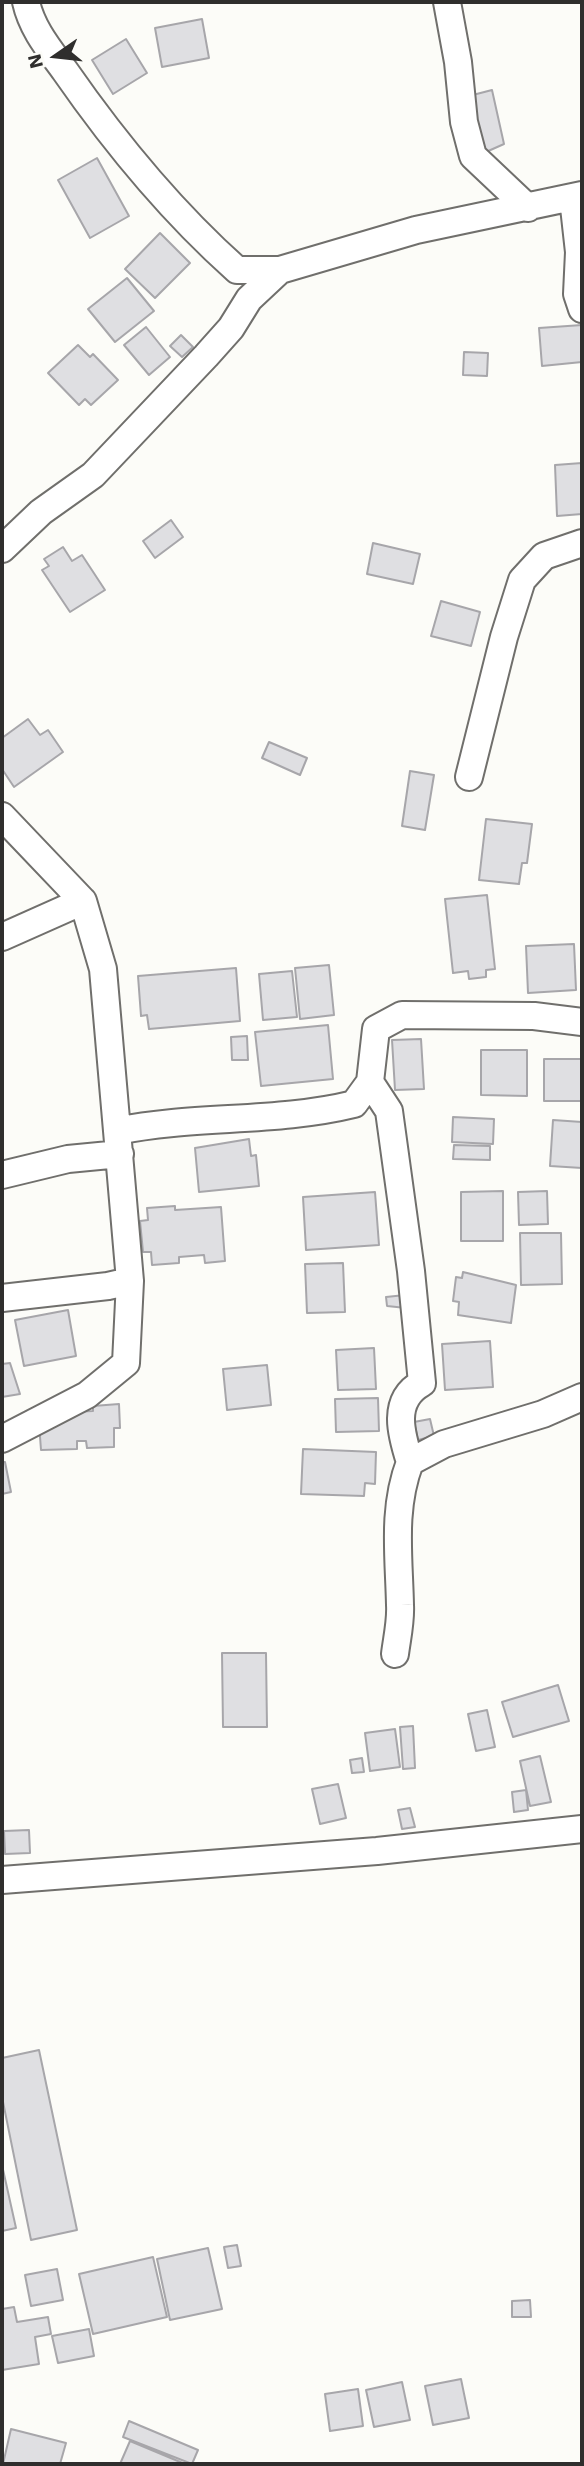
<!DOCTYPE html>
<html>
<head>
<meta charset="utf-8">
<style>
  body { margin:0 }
  #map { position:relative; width:584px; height:2466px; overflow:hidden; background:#fcfcf8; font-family:"Work Sans",sans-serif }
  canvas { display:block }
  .frame { position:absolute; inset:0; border:4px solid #2f2e2d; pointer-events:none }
  .north { position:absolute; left:21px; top:21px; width:70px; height:70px; -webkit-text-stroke:5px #fcfcf8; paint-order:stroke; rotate:256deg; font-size:19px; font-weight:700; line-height:28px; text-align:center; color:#2f2e2d }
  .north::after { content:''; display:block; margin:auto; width:24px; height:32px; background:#2f2e2d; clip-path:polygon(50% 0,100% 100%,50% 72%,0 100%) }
</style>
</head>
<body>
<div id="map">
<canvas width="584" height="2466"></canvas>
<div class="frame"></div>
<div class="north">N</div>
</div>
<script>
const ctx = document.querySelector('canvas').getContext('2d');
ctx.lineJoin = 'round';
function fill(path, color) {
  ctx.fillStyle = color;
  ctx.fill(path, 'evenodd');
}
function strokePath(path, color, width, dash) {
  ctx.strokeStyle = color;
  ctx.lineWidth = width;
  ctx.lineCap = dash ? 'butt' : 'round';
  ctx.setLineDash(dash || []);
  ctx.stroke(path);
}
const building = new Path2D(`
  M202 19 209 58 162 67 155 28Z
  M126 39 147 73 113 94 92 60Z
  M492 90 504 144 486 152 465 97Z
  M97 158 129 216 90 238 58 180Z
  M160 233 190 263 155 298 125 269Z
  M127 278 154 311 115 342 88 309Z
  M582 325V362L542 366 539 328Z
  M146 327 170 357 149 375 124 345Z
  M181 335 193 347 182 357 170 346Z
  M78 345 90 357 93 354 118 380 91 405 85 399 79 405 48 373Z
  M464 352 488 353 487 376 463 375Z
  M582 463V514L557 516 555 465Z
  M171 520 183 537 155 558 143 541Z
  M373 543 420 554 413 584 367 574Z
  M63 547 72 561 82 555 105 590 70 612 42 570 49 566 44 559Z
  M441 601 480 612 471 646 431 636Z
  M28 719 40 735 48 730 63 752 14 787 2 769V738Z
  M269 742 307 758 300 775 262 758Z
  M410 771 434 775 425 830 402 826Z
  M486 819 532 824 527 863H522L519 884 479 880Z
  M487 895 495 969 486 970V977L469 979 468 971 453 973 445 899Z
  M574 944 576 990 528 993 526 946Z
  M329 965 334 1015 300 1019 295 968Z
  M236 968 240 1021 149 1029 147 1015 141 1016 138 976Z
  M292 971 297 1017 263 1020 259 974Z
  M328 1025 333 1079 261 1086 255 1032Z
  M247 1036 248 1060H232L231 1037Z
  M421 1039 424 1089 395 1090 392 1040Z
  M481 1050H527V1096L481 1095Z
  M544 1059H582V1101H544Z
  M453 1117 494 1119 493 1144 452 1142Z
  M553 1120 582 1122V1168L550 1166Z
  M249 1139 251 1156 256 1155 259 1186 199 1192 195 1148Z
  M454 1145 490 1146V1160L453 1159Z
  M503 1191V1241H461V1192Z
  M547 1191 548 1224 519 1225 518 1192Z
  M375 1192 379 1245 306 1250 303 1197Z
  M175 1206V1210L221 1207 225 1261 205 1263 204 1255 179 1257V1263L152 1265 151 1252H143L140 1221 148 1220 147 1208Z
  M520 1233H561L562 1284 521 1285Z
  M343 1263 345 1312 307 1313 305 1264Z
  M463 1272 516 1285 511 1323 458 1315 459 1302 453 1301 456 1277 462 1278Z
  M405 1295 406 1308 387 1306 386 1297Z
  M68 1310 76 1356 24 1366 15 1320Z
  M490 1341 493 1387 445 1390 442 1344Z
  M374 1348 376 1389 338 1390 336 1350Z
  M10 1363 20 1394 2 1397V1364Z
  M267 1365 271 1405 227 1410 223 1369Z
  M378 1398 379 1431 336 1432 335 1399Z
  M119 1404 120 1428H114V1447L87 1448 86 1441H77V1449L41 1450 39 1423 70 1412 93 1411V1406Z
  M430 1419 434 1436 418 1440 414 1422Z
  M303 1449 376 1452 375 1484 365 1483 364 1496 301 1494Z
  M2 1462H5L11 1492 2 1494Z
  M222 1653H266L267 1727H223Z
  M558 1685 569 1721 513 1737 502 1702Z
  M487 1710 495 1747 476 1751 468 1714Z
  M413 1726 415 1768 403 1769 400 1727Z
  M395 1729 400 1767 370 1771 365 1733Z
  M540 1756 551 1802 530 1806 520 1761Z
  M362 1758 364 1772 352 1773 350 1760Z
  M338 1784 346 1818 320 1824 312 1789Z
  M526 1790 528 1810 514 1812 512 1792Z
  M410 1808 415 1827 402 1829 398 1810Z
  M29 1830 30 1853 5 1854 4 1831Z
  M39 2050 77 2230 31 2240 2 2097V2058Z
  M2 2165 16 2228 2 2231Z
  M237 2245 241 2266 228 2268 224 2247Z
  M208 2248 222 2309 170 2320 157 2259Z
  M153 2257 167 2317 93 2334 79 2274Z
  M57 2269 63 2300 31 2306 25 2275Z
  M530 2300 531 2317H512V2301Z
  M14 2307 17 2322 48 2317 51 2334 35 2337 39 2364 2 2370V2309Z
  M89 2329 94 2356 58 2363 52 2336Z
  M461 2379 469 2418 433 2425 425 2386Z
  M402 2382 410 2420 374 2427 366 2390Z
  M358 2389 363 2426 330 2431 325 2394Z
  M129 2421 198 2450 192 2464 123 2437Z
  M11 2429 66 2443 60 2464H3Z
  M130 2441 185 2464H120Z`);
fill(building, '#dfdfe2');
strokePath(building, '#a7a6aa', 2);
const minor = new Path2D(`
  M26 2C32 29 49 49 65 71 115 143 172 212 237 270H280L416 230 582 195
  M447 2 458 62 464 122 473 156 528 208
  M573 198 579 252 577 294 582 309
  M2 549 41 512 93 475 206 356 231 328 249 299 280 270
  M469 777 504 637 522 580 544 556 582 543
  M2 816 83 901 103 969 130 1281 108 1286 2 1298
  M2 937 83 901
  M370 1082 389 1111 411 1271 422 1383C391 1400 401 1434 410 1462
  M117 1131C195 1115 277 1123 354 1104L370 1082 376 1029 402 1015 534 1016 582 1022
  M2 1175 68 1159 120 1154
  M2 1439 87 1395 126 1363 130 1281
  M395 1654C397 1638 401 1621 400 1605 399 1556 392 1509 410 1462L444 1444 543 1414 582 1397
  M2 1880 377 1851 582 1829`);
strokePath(minor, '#706f6c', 30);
strokePath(minor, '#fff', 26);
</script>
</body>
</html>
